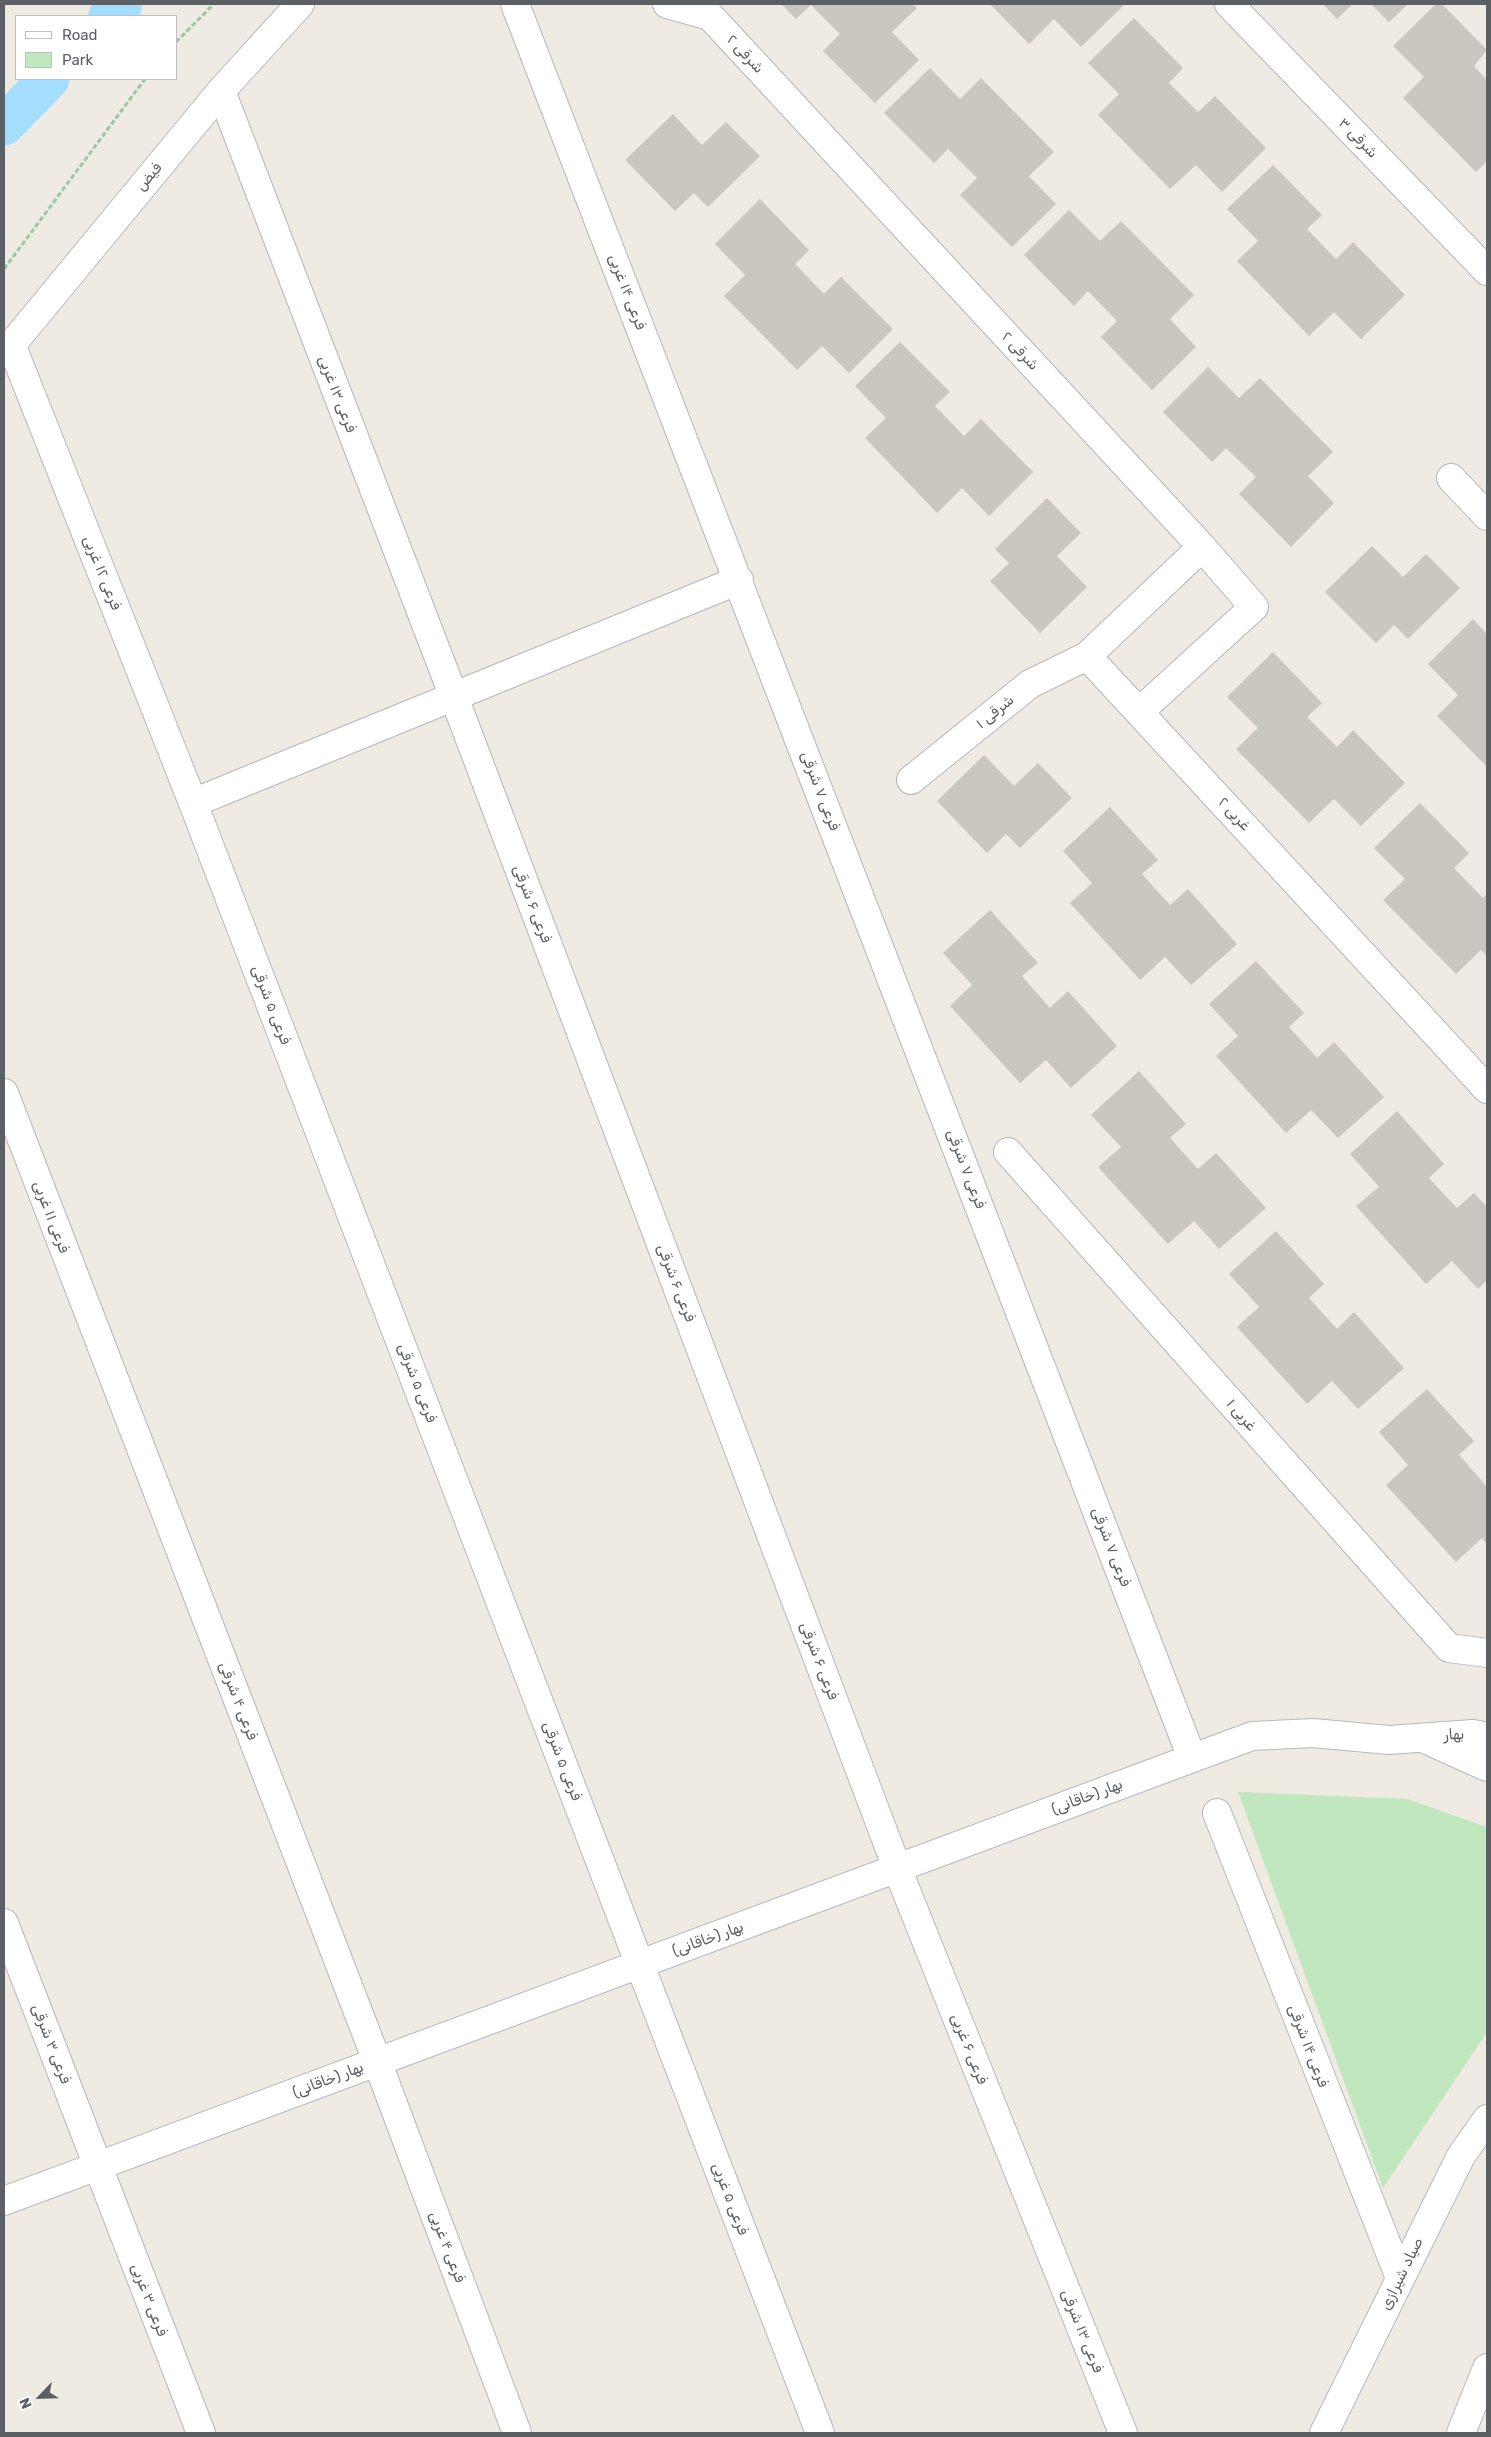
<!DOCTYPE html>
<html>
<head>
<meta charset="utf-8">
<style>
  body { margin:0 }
  #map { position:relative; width:1491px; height:2437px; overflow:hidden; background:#efebe3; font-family:Rubik,sans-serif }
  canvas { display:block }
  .frame { position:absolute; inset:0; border:5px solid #5b6065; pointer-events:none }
  .legend { position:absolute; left:15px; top:15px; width:162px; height:65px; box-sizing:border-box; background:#fff; border:1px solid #bdbfc1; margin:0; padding:6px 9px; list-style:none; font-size:15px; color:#5b6065 }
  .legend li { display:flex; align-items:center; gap:10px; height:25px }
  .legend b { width:25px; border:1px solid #bdbfc1 }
  .north { position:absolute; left:15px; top:2372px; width:50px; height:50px; -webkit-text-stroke:4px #fff; paint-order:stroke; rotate:246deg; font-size:14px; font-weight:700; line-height:20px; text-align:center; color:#5b6065 }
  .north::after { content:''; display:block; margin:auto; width:18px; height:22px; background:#5b6065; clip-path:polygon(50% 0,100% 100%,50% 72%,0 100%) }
</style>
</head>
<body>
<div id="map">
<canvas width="1491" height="2437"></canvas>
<div class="frame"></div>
<ul class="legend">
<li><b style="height:6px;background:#fff"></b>Road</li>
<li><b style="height:14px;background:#c1e7be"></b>Park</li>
</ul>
<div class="north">N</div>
</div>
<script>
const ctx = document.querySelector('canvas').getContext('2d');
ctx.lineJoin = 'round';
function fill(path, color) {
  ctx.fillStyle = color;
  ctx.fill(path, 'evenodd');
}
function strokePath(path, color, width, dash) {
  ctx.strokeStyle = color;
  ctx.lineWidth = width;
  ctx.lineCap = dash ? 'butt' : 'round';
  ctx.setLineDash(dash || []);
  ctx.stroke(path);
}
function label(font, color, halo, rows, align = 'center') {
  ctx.font = font + ' Rubik,Cairo,sans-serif';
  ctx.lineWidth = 4.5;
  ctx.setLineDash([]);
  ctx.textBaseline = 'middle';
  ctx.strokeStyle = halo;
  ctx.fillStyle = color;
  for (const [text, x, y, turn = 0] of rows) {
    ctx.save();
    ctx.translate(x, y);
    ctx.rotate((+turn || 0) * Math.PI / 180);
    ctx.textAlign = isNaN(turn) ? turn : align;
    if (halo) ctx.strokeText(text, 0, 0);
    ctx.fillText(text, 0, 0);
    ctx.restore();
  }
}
fill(new Path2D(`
  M1238 1792 1407 1799 1487 1827V2032L1383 2188Z`), '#c1e7be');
strokePath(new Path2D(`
  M109 16 122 4
  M4 125 49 79`), '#a3ddff', 41);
fill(new Path2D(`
  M781 4H912L917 8 892 32 919 60 875 103 823 51 840 34 811 5 796 19Z
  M990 4H1125L1081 47 1054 19 1029 44Z
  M1323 4H1353L1337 19Z
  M1371 4H1408L1389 22Z
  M1436 4H1442L1487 50 1474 66 1487 80V161L1476 172 1403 98 1424 77 1393 46Z
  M1134 18 1183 68 1169 83 1198 112 1215 96 1266 148 1222 192 1196 165 1170 189 1098 115 1119 94 1088 63Z
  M930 68 960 99 981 78 1054 152 1029 176 1056 204 1012 247 960 195 977 178 948 149 934 163 884 113Z
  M673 114 702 145 726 122 760 156 708 207 694 193 675 211 625 160Z
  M1273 165 1322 215 1307 229 1336 259 1353 242 1405 295 1361 339 1334 312 1309 336 1237 261 1258 241 1227 209Z
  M760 199 809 250 795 264 824 294 841 277 893 329 849 373 822 346 797 370 724 296 745 275 715 244Z
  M1069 210 1100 241 1121 221 1194 295 1170 319 1196 347 1152 390 1101 337 1117 321 1088 291 1074 306 1024 255Z
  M900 342 950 392 935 406 964 436 981 419 1033 472 989 516 962 488 937 513 865 438 886 418 855 386Z
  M1208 367 1239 398 1260 378 1333 452 1308 476 1334 503 1291 547 1239 494 1256 477 1226 448 1212 462 1163 412Z
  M1047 498 1081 533 1057 556 1087 587 1040 633 990 581 1009 563 995 549Z
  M1372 546 1403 577 1426 554 1460 588 1408 639 1394 625 1376 643 1325 592Z
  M1473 619 1487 634V767L1437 716 1458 695 1428 664Z
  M1273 652 1322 703 1307 717 1337 747 1353 730 1405 783 1361 826 1334 799 1309 823 1236 749 1258 728 1227 697Z
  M984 755 1014 786 1038 763 1072 798 1020 848 1006 834 987 853 937 801Z
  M1420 803 1469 853 1454 868 1483 898 1487 894V956L1481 950 1456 974 1383 900 1405 879 1374 848Z
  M1110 807 1158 860 1142 874 1170 905 1188 889 1237 944 1191 985 1165 957 1140 980 1070 903 1092 883 1063 851Z
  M990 910 1038 963 1022 976 1050 1008 1068 991 1117 1046 1071 1088 1046 1060 1020 1083 950 1006 972 985 943 953Z
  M1256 961 1304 1013 1289 1027 1317 1058 1334 1042 1384 1097 1338 1138 1311 1110 1286 1133 1216 1056 1238 1036 1209 1004Z
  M1139 1071 1186 1124 1170 1138 1198 1169 1216 1153 1266 1208 1219 1249 1194 1221 1168 1244 1098 1167 1121 1147 1091 1115Z
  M1397 1111 1444 1164 1429 1178 1457 1208 1474 1193 1487 1207V1280L1478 1289 1452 1261 1426 1284 1356 1206 1379 1187 1350 1154Z
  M1276 1231 1324 1284 1309 1298 1337 1329 1354 1312 1404 1368 1358 1409 1332 1381 1307 1404 1237 1327 1259 1307 1229 1274Z
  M1427 1389 1474 1441 1459 1455 1487 1487V1544L1482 1538 1456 1562 1386 1485 1408 1465 1379 1432Z`), '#cac6c0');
const street = new Path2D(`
  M515 4 1192 1758
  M667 4 710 16 1202 547 1254 607 1139 712
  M1229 4 1487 271
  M221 91 454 697 897 1868 1123 2433
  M11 344 193 803 820 2433
  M1451 478 1487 516
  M1202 547 1087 656 1487 1089
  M911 780 1030 684 1087 656
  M193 803 739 580
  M4 1093 377 2061 517 2433
  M1008 1152 1449 1648 1487 1653
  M1217 1813 1400 2278
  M4 1923 201 2433`);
const secondary = new Path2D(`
  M4 354 221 91 300 4
  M1425 1739 1487 1767
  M4 2201 1252 1736 1313 1733 1389 1740 1473 1734 1487 1737
  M1324 2433 1461 2156 1487 2119
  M1461 2433 1487 2368`);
strokePath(street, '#b4b7bb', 30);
strokePath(secondary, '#b5b9be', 30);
strokePath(new Path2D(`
  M176 42 214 4
  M4 269 145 79`), '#97c9a2', 3, [5, 2.5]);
strokePath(street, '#fff', 28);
strokePath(secondary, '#fff', 28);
label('15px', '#5b6065', '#fff', [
  ["۲ شرقی",745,54,47],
  ["۳ شرقی",1358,138,46],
  ["فیض",149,177,-50],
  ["فرعی ۱۴ غربی",627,292,69],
  ["۲ شرقی",1020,351,47],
  ["فرعی ۱۳ غربی",337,394,69],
  ["فرعی ۱۲ غربی",102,573,68],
  ["۱ شرقی",995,712,-39],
  ["فرعی ۷ شرقی",820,791,69],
  ["۲ غربی",1234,814,47],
  ["فرعی ۶ شرقی",532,904,69],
  ["فرعی ۵ شرقی",271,1005,69],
  ["فرعی ۷ شرقی",966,1169,69],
  ["فرعی ۱۱ غربی",51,1217,69],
  ["فرعی ۶ شرقی",676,1283,69],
  ["فرعی ۵ شرقی",417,1383,69],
  ["۱ غربی",1241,1415,49],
  ["فرعی ۷ شرقی",1111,1547,69],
  ["فرعی ۶ شرقی",819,1661,69],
  ["فرعی ۴ شرقی",238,1701,69],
  ["بهار",1454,1735,-3],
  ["فرعی ۵ شرقی",562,1761,69],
  ["بهار (خاقانی)",1087,1797,-21],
  ["بهار (خاقانی)",708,1939,-20],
  ["فرعی ۳ شرقی",51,2044,69],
  ["فرعی ۱۴ شرقی",1308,2046,69],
  ["فرعی ۶ غربی",969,2049,68],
  ["بهار (خاقانی)",328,2080,-21],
  ["فرعی ۵ غربی",730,2199,69],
  ["فرعی ۴ غربی",447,2247,69],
  ["صیاد شیرازی",1402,2274,-64],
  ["فرعی ۳ غربی",149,2300,69],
  ["فرعی ۱۳ شرقی",1082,2331,68]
]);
</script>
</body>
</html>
